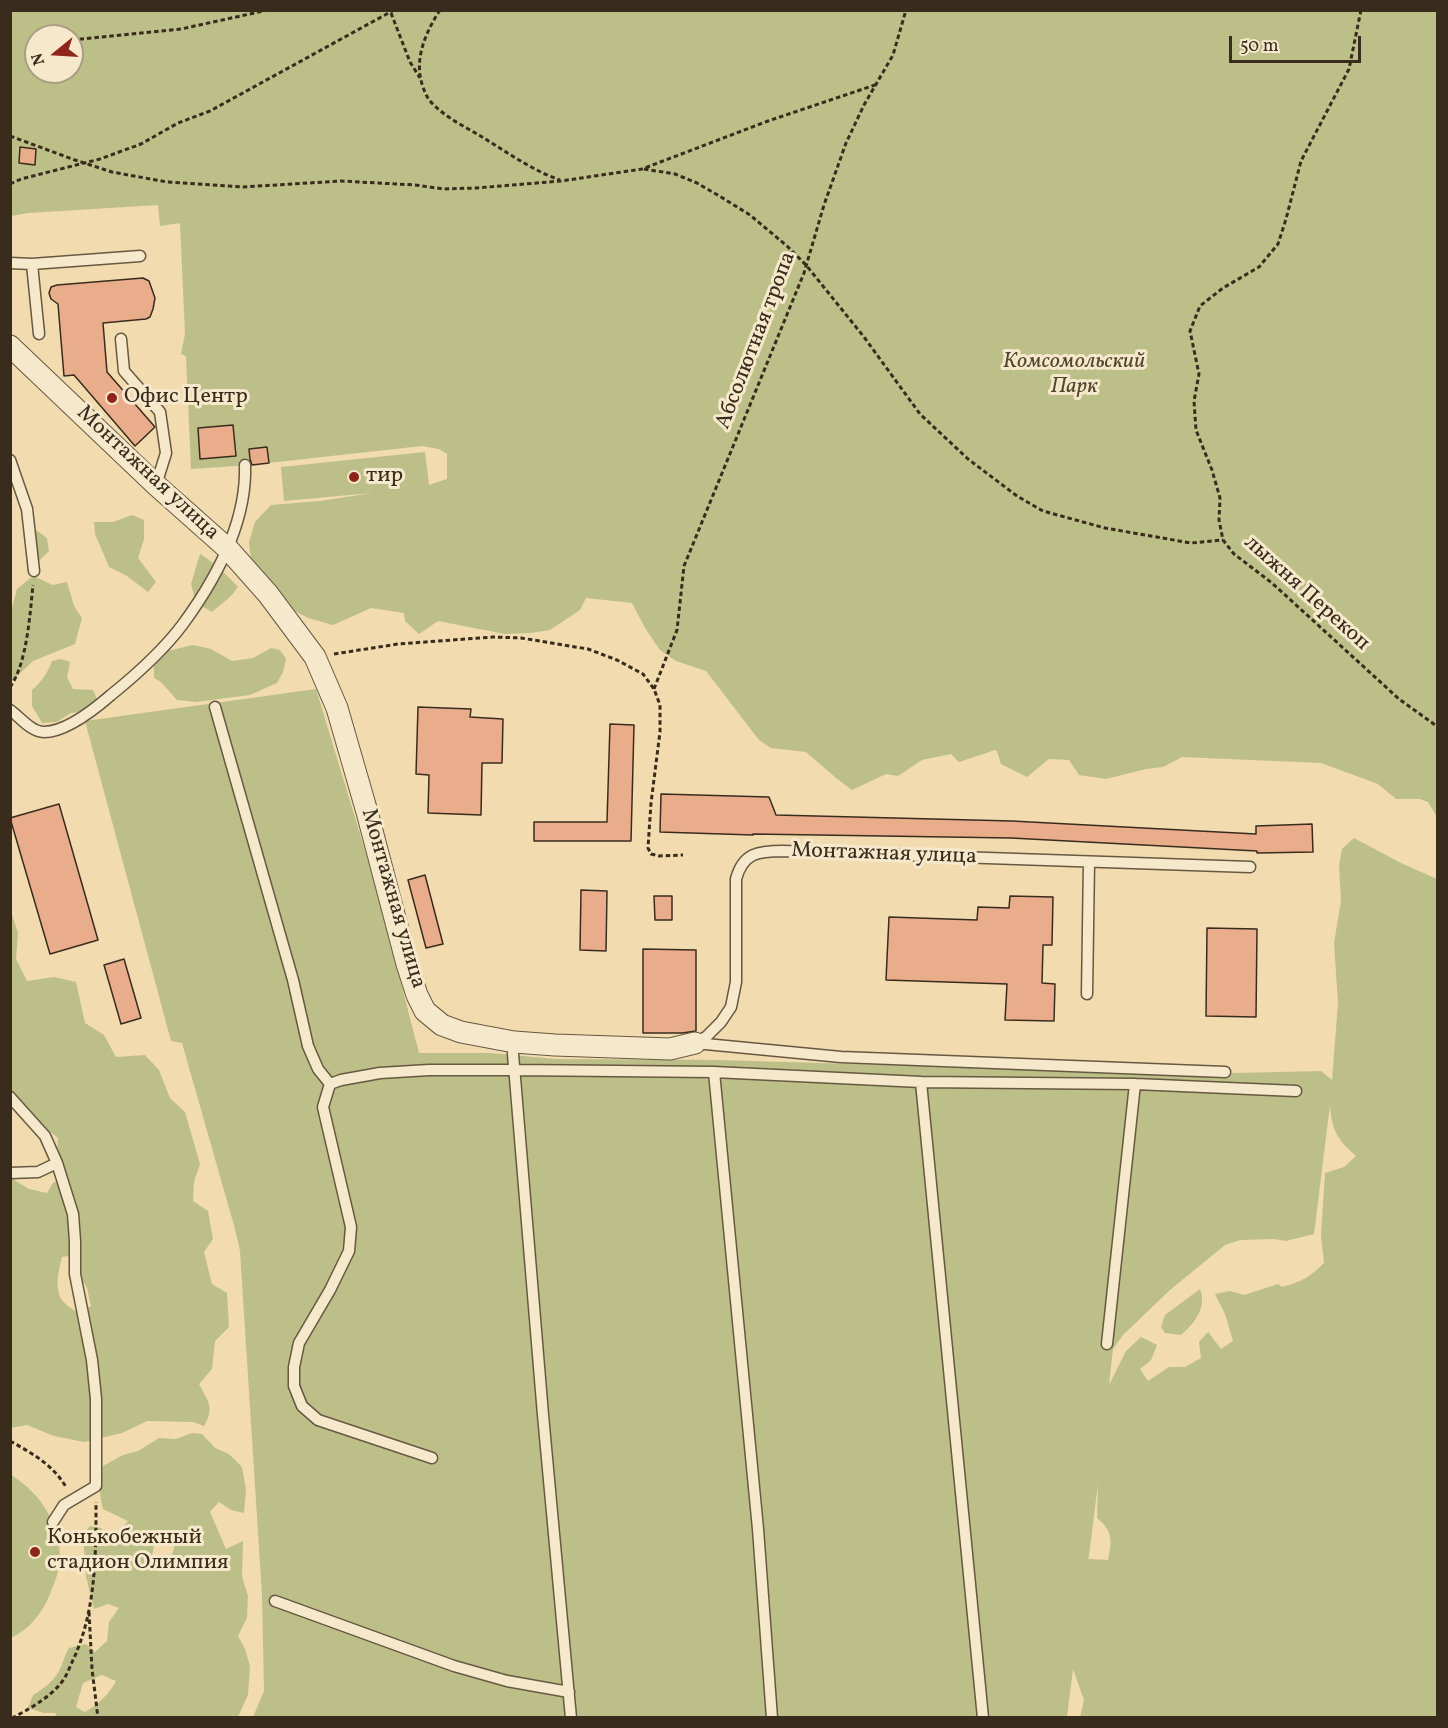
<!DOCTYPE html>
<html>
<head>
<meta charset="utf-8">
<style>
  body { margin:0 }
  #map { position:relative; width:1448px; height:1728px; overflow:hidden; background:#f1dbaf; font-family:Vollkorn,serif }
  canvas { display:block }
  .frame { position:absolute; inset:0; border:12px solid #392c1d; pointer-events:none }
  .north { position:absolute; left:24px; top:24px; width:60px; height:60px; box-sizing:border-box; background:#f6e8cb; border:2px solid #aa9d85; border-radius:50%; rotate:252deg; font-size:16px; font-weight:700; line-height:24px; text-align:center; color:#392c1d }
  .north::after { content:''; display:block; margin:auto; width:21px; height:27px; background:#8f2418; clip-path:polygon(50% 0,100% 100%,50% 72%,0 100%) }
  .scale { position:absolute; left:1229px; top:36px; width:132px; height:27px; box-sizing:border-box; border:3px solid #392c1d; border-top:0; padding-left:8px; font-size:18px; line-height:21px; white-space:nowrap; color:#392c1d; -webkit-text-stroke:4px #f6e8cb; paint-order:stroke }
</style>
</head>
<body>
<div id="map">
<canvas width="1448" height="1728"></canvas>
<div class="frame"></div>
<div class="north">N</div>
<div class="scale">50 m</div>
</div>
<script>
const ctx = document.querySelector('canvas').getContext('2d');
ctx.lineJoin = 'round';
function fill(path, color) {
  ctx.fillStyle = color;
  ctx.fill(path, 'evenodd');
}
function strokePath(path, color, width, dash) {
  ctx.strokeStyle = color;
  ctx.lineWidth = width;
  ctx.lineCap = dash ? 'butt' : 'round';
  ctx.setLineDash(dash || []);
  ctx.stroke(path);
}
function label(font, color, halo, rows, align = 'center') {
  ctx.font = font + ' Vollkorn,serif';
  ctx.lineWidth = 6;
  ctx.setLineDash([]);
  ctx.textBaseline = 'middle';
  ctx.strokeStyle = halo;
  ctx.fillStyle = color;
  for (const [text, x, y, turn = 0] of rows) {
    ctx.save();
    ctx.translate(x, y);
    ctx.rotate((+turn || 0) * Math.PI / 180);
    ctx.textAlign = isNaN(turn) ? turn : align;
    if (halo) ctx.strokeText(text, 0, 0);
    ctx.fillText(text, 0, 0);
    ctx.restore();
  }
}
fill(new Path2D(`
  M11 11H1437V817L1428 802 1420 799H1396L1378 784 1321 763 1182 757 1163 767 1146 769 1106 779 1079 775 1069 760 1049 759 1027 777 1001 764 997 751 995 750 959 762 951 754 922 760 898 776 886 774 852 790 836 778 806 752 771 748 759 740 706 671 676 661 660 650 645 628 632 603 586 598 580 610 550 630 530 633 505 634 438 621 419 634 405 621 404 613 371 608 333 625 308 618 293 610 253 578 249 542 255 522 271 505 320 501 372 493 284 501 281 467 425 452 429 485 447 479V454L439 449 422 446 250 465 191 469 186 356 181 354 185 334 180 223 160 226 158 205 28 213 11 216ZM36 36H72V72H36Z
  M132 515 144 520V539L138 558 156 582 148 592 127 576 109 567 95 534 94 522H113Z
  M36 530 47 538 49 551 38 562 27 539Z
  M200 554C215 563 226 574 238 587 231 598 222 603 212 612L196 603 191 584Z
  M33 576 53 585 67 582 74 606 82 618 75 644 33 661 11 682V612L17 589Z
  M193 645 211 649 232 661 253 658 271 648 280 650 286 659 283 672 277 683 250 695 196 702 177 700 161 682 154 678V659L157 649 172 650Z
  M61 659 70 662 67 677 73 689 93 690 98 701 91 711 71 713 57 722 42 723 32 706V690C42 681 47 674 52 661Z
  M316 689 377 890 419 1053H490L556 1059 719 1060 1191 1074 1321 1071 1332 1080 1338 1003 1334 943 1341 901 1339 865 1342 849 1354 838 1401 863 1437 879V1717H1080L1084 1700 1073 1669 1067 1717H253L264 1691 262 1595 240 1251 235 1229 182 1043 171 1041 85 721ZM1330 1105C1332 1131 1337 1139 1356 1156L1344 1167 1325 1173 1321 1235 1324 1263C1310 1277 1301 1282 1282 1287L1278 1284 1244 1295 1230 1291 1215 1294 1225 1314 1233 1341 1221 1349 1208 1332 1199 1342 1201 1358 1185 1367H1169L1148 1381 1140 1369 1151 1360 1157 1345 1141 1337 1126 1351 1109 1385 1113 1349 1123 1335 1170 1290 1225 1245 1240 1240 1274 1239 1286 1241 1314 1234ZM1098 1484 1097 1518C1113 1531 1112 1541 1108 1560L1089 1559 1088 1563Z
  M10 909 18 933 16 959 27 981 54 977 76 982 85 1023 104 1035 116 1057 145 1055 159 1070 170 1098 185 1112 200 1164 194 1181 193 1201 208 1211 213 1239 204 1252 212 1284 227 1293 229 1327 215 1341 212 1369 199 1384C208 1401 215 1408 204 1426L193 1422 147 1421 122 1433 84 1442 54 1436 27 1425 11 1428V1178L29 1189 47 1193 53 1183 64 1178 57 1155 58 1138 11 1100ZM74 1255 76 1270 87 1288 91 1306 78 1313C73 1309 65 1305 62 1300 54 1288 59 1269 62 1257Z
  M1200 1289C1207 1307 1195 1323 1181 1335L1165 1333 1161 1327 1165 1315Z
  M192 1433 202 1434 215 1448 229 1454 242 1467 246 1490 244 1513 231 1510 219 1502 210 1512 226 1549 243 1541 242 1577 248 1596 247 1618 238 1636 245 1649 250 1666 248 1695 238 1717 55 1718 56 1713H44L28 1708 33 1695C43 1689 53 1682 59 1671 63 1664 64 1656 69 1648L86 1644 95 1652 107 1641 109 1622 119 1608 108 1604 94 1609 86 1576 83 1535 90 1526 101 1528 111 1542 128 1521 103 1509C99 1493 99 1482 103 1466L123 1455 138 1451 159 1438 176 1439ZM165 1540 175 1544 172 1555 160 1557 152 1556 154 1546ZM102 1675 116 1681C108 1696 99 1703 85 1712L76 1707 83 1683Z
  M10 1474C42 1494 65 1529 59 1568 57 1577 53 1586 50 1594 42 1613 30 1629 11 1638Z`), '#bdbf88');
const building = new Path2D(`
  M20 147 36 149 35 165 19 163Z
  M143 278 149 281 155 298 153 309 150 317 146 319 103 323 107 372 155 427 135 446 74 375 64 376 58 304 51 299 49 293 51 287 57 285Z
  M233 425 236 456 200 459 198 428Z
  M267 447 269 463 252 465 250 459 249 449Z
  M418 707 471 709 470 717 503 719 502 763H482L481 815 428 813 429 775 416 774Z
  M610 724 634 725 631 841H534V822H607Z
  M661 794 769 797 776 815 1012 821 1256 834V826L1312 824 1313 852 1257 853V851L1011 838 753 834V835L660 832Z
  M59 804 98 940 50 954 10 818Z
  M425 875 443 944 426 948 408 880Z
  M581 890 607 891 606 951 580 950Z
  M654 896H672V920H655Z
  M1010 896 1053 897 1052 945H1043L1042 983 1055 984 1054 1021 1005 1020 1007 984 886 980 889 917 977 920 978 907 1009 908Z
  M1207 928 1257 929 1256 1017 1206 1016Z
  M643 949 696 950V1031L682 1033H643Z
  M124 959 141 1018 121 1024 104 965Z`);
fill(building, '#eaad8c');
strokePath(building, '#392c1d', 1.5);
const lane = new Path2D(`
  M10 263 32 264 39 334
  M32 264 140 256
  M121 339 124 371 160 412 166 453 156 485
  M10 460 27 509 34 571
  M215 707 293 980 308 1046 318 1069 330 1084
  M10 710C20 717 31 732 44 732 66 732 96 708 111 695 137 674 163 651 183 624 216 579 247 523 245 465
  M1087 994 1089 862
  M514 1042 513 1054 543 1415 571 1718
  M695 1043 706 1037 721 1022 731 1007 736 982V879C743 853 758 851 783 851L1250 867
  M695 1043 841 1057 1225 1072
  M714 1072 758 1529 772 1718
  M921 1082 983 1718
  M10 1097 45 1136 57 1163 73 1214 75 1241V1274L92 1360 96 1399V1486L64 1505 53 1522
  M10 1173 38 1172 57 1163
  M1107 1344 1135 1084
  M432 1458 318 1420 302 1406 294 1386V1367L299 1343 330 1290 349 1251 351 1227 323 1107 330 1084 341 1080 380 1073 429 1070H516L714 1072 921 1082 1135 1084 1296 1091
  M275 1601 454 1666 507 1681 569 1692`);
const street = new Path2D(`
  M10 346 156 485 228 549 268 594 315 657 337 708 367 812 407 964 417 995 425 1011 442 1025 461 1032 514 1042 555 1045 670 1049 695 1043`);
strokePath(lane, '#675842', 13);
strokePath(street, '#675842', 23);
strokePath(new Path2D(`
  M440 10C426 32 414 58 422 84 424 90 426 96 430 101 445 118 468 128 487 140 511 155 534 171 560 180
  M1361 10 1349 69 1301 161 1286 219 1278 244 1259 267 1223 288 1200 306 1190 331 1199 374 1194 401 1196 430 1212 470 1220 498 1219 520 1223 540 1234 554 1272 583 1399 699 1438 727
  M391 13 410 62 420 78
  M72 40 181 29 268 10
  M10 136 75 160 112 172 167 182 243 187 341 181 415 185 444 189 476 188 561 181 642 169 768 121 875 85
  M644 169 675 174 697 183 721 197 750 215 787 246 806 265 864 337 920 414 968 459 1017 496 1043 511 1105 528 1191 543 1223 540
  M10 184 21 179 100 159 141 144 178 123 210 111 394 10
  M334 654 398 644 493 637 521 638 588 649 617 660 643 674 654 689 660 705V732L651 803 648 848 651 854 659 856 683 855
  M10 687C27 664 30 613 33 585
  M654 689 677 630 684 566 804 273 824 205 846 143 864 105 893 55 906 10
  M10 1441C32 1453 53 1465 66 1487
  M89 1612 92 1669 98 1718
  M12 1718C28 1710 49 1698 61 1683 67 1676 70 1666 74 1658 96 1609 96 1555 96 1502`), '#392c1d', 3, [4.5, 3]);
strokePath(lane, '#f6e8cb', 10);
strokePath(street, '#f6e8cb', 21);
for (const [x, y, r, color] of [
  [112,398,6,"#8f2418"],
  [354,477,6,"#8f2418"],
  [35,1552,6,"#8f2418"]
]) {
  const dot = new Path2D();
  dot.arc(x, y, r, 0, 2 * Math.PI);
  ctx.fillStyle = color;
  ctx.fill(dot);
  strokePath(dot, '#f6e8cb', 2);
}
label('22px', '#392c1d', '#f6e8cb', [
  ["Абсолютная тропа",757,341,-69],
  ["Монтажная улица",147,474,43],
  ["лыжня Перекоп",1306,594,42],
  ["Монтажная улица",884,855,2],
  ["Монтажная улица",392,899,74]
]);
label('italic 22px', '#534932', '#f6e8cb', [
  ["Комсомольский",1074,363],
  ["Парк",1074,388]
]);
label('22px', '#392c1d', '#f6e8cb', [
  ["Офис Центр",124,398],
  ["тир",366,477],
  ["Конькобежный",47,1539],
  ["стадион Олимпия",47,1564]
], 'left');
</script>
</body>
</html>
